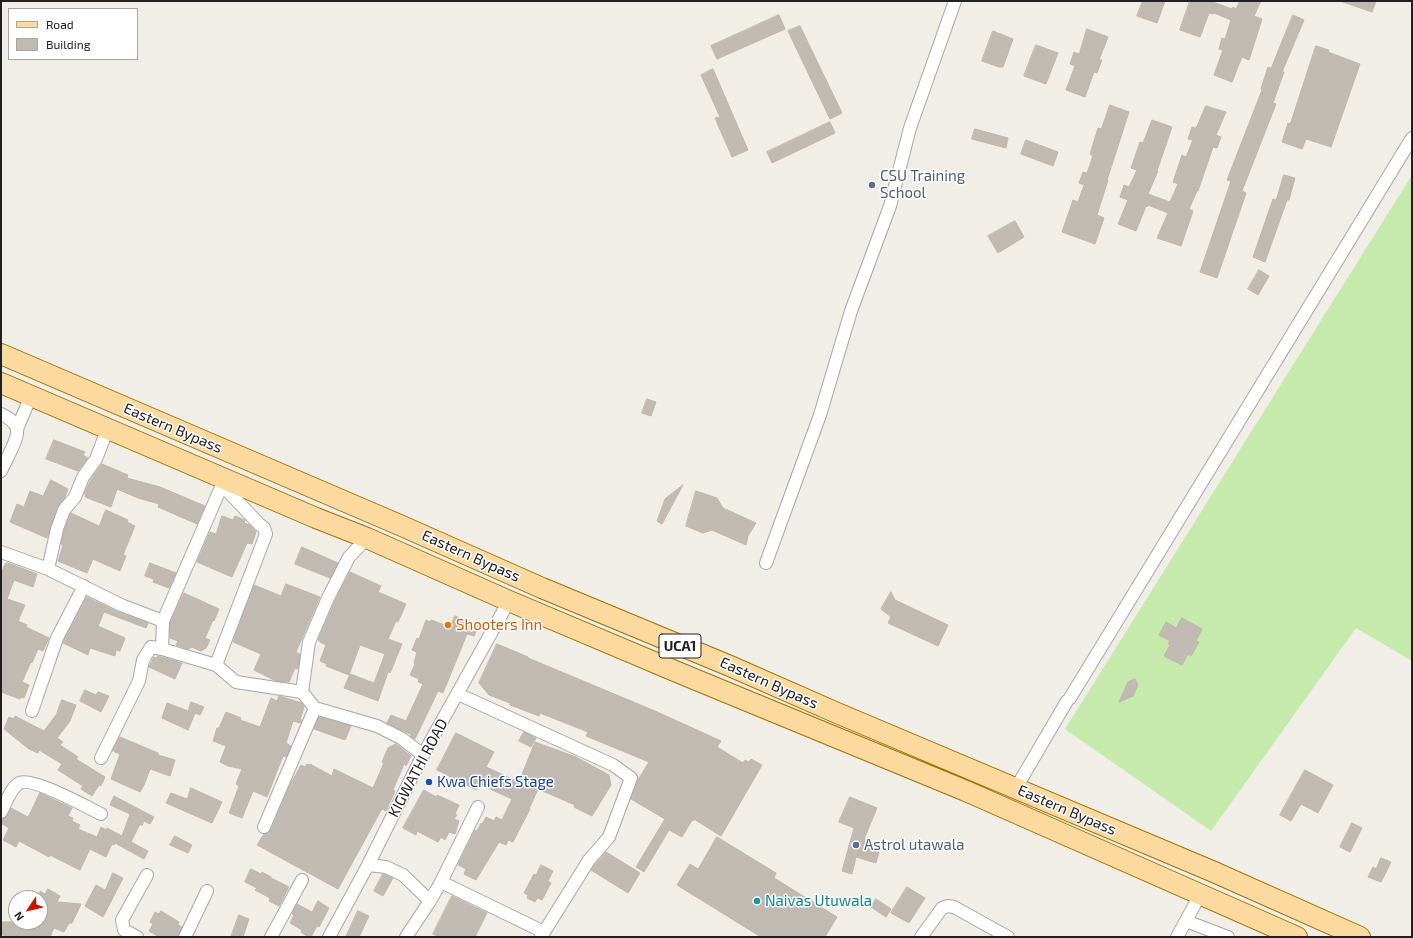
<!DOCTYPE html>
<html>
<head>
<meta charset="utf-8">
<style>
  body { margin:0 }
  #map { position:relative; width:1413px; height:938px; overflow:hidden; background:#f0eee6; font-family:"Exo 2",sans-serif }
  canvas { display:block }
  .frame { position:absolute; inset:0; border:2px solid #202020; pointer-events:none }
  .legend { position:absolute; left:8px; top:8px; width:130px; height:52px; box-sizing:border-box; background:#fff; border:1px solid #a6a6a6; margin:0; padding:5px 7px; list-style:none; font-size:12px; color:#202020 }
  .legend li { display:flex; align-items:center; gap:8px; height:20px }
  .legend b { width:20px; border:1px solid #a6a6a6 }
  .north { position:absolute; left:8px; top:890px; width:40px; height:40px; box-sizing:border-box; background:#fff; border:1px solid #a6a6a6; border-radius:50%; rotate:235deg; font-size:11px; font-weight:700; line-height:16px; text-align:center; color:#202020 }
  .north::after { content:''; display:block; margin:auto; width:14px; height:18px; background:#cf0f00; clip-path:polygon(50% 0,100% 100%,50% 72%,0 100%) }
</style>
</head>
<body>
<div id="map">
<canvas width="1413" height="938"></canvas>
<div class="frame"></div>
<ul class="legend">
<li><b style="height:5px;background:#fcda9f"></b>Road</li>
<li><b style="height:11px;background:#c1bab2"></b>Building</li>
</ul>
<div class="north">N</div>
</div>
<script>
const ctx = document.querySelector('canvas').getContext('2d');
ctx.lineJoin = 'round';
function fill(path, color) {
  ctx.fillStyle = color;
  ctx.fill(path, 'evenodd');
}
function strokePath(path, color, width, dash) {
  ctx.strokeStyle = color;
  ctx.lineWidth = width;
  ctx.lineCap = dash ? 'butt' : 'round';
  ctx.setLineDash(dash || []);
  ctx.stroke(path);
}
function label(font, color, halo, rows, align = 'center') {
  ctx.font = font + ' "Exo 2",sans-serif';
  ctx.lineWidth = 3;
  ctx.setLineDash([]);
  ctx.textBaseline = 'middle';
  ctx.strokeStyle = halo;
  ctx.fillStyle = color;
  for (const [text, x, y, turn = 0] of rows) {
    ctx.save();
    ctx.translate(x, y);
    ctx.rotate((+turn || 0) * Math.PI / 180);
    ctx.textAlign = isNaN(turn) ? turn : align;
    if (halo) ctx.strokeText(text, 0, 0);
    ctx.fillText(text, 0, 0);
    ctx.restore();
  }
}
fill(new Path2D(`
  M1412 175V661L1356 628 1211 831 1065 729Z`), '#c6eaac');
const building = new Path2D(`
  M1143 1H1165L1157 23 1137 16Z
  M1190 1H1210L1232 9 1233 7 1236 9 1240 1H1261L1254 16 1262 19 1249 60 1242 57 1232 82 1214 75 1223 50 1219 49 1222 38 1225 39 1231 20 1214 13 1213 14 1209 13 1200 37 1180 30Z
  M1344 1H1376L1372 12 1343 2Z
  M779 15 785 29 717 59 711 46Z
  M1293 15 1304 20 1282 72H1284L1273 103 1276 104 1242 191 1246 193 1217 278 1200 272 1231 181 1227 180 1262 90 1261 89 1268 67 1271 68Z
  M800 26 842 113 830 119 788 31Z
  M1087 29 1108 37 1099 60H1102L1097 73 1094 72 1085 97 1066 90 1075 66 1070 64 1074 52 1079 54Z
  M993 31 1013 39 1003 67H999L982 61Z
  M1036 45 1058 53 1046 84 1024 76Z
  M1316 46 1329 50 1328 52 1360 64 1331 147 1306 139 1302 149 1282 142 1288 123 1290 124Z
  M713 69 748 150 732 157 715 118 720 117 701 75Z
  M1110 105 1129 112 1107 180H1108L1097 215 1104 218 1095 244 1062 232 1073 200 1078 202 1084 185 1079 183 1083 172 1087 173 1093 156 1090 154 1098 128 1101 129Z
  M1206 106 1226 112 1216 135 1221 137 1217 148 1213 147 1198 191H1197L1189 209 1193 211 1181 246 1157 238 1168 213 1148 205 1147 207 1146 206 1136 231 1118 224 1128 200 1120 197 1124 185 1129 187 1137 170 1131 168 1140 142 1143 143 1152 120 1172 127 1157 171H1158L1148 194 1170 202 1178 184 1173 182 1182 155 1186 157 1193 140 1188 139 1192 127 1196 128Z
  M830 122 835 133 772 163 767 152Z
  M975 129 1008 138 1006 148 972 139Z
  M1026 140 1058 152 1053 166 1021 154Z
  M1284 175 1295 178 1289 200H1287L1265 262 1253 257 1273 199 1276 200Z
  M1015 221 1024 237 998 253 988 236Z
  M1259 270 1269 276 1258 295 1248 289Z
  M647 399 656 402 651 416 642 413Z
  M54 440 85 452 83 455 88 458 78 471 46 459Z
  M102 464 128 475 127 478 160 487 205 506 197 524 158 507 159 504 138 498 117 489 111 507 85 497 86 495 84 494 90 481Z
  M51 480 68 489 64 499 57 507 47 538 10 522 17 504 24 507 30 491 43 496Z
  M683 485 662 524 657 521 665 499Z
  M696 491 717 498 723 508 756 523 748 536 746 545 712 530 703 533 686 526Z
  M106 510 128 520 127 522 135 526 123 555 126 556 120 571 93 559 87 573 58 561 63 545 61 544 64 531 71 513 99 526Z
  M222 516 233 520 235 516 245 520 244 523 250 525 256 532 252 544 247 543 232 577 197 562 210 532 216 534Z
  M302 547 338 563 330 578 295 564Z
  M8 563 37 574 33 587 14 580 7 599 25 605 18 621 27 625 26 627 49 638 43 651 38 649 32 663 31 662 22 682 29 685 24 698 21 697 20 699 1 692V574L5 564Z
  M150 563 176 573 169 588 153 582 154 579 145 576Z
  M350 572 381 586 378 592 406 604 398 622 396 621 388 639 402 644 390 673 388 672 378 701 344 688 350 674 374 683 385 654 360 645 349 675 326 666 327 664 320 661 326 645 320 642V641L318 640 335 601Z
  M286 584 320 597 296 652 300 654 298 669 295 668 289 682 276 681 254 670 261 654 233 642 254 585 281 596Z
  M891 592 895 600 948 625 938 646 888 623 891 617 881 609Z
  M184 593 219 609 214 621 213 620 205 638 210 640 206 648 201 651 192 647 188 649 176 645 178 641 170 638V623Z
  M87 597 118 612 148 623 146 628 104 612 98 626 125 638 120 651 116 650 115 656 90 648 88 655 63 643Z
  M455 616 478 626 474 636 467 634 443 693 438 691 415 739 410 736 412 735 387 723 391 715 406 721 423 684 418 682 419 679 410 675 415 664 414 663 417 652 412 650 417 638 419 639 426 620 430 622 431 620 450 627Z
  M1182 618 1202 629 1196 641 1199 642 1191 656 1188 654 1182 665 1164 656 1170 645 1168 644 1170 641 1159 635 1166 622 1176 628Z
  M497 644 528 657V658L655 711 721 741 717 747 743 763 745 760 749 762 751 759 762 765 721 836 694 819 693 821 692 820 682 837 669 830 644 872 636 867 665 819 631 799 638 780 649 762 586 736 588 732 540 713 539 716 510 705V703L489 695 479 683Z
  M158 656 182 663 175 679 149 667 154 657 157 658Z
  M1135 679 1138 685 1133 696 1119 702 1128 682Z
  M85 690 96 695 98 692 109 696 101 712 80 701Z
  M279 696 302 703 304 707 300 720H302L300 723 293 721 286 743 291 746 286 757 283 756 267 797 253 791 242 818 229 813 239 786 236 784 242 769 228 766 220 762 226 746 213 741 217 728H219L226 712 241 718 240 720 260 727 271 698 277 701Z
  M62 700 76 705 70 721 57 738 63 742 60 745 78 757 76 759 105 777 101 786 99 785 92 796 81 789 83 786 58 770 62 764 39 750 38 753 29 749 4 729 9 717 14 719 15 716 44 731 56 715Z
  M191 702 204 707 200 715 195 713 188 730 162 718 167 703 188 711Z
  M319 717 351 726 345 740 314 729Z
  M524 732 536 738 531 747 519 741Z
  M456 733 494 752 486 767 519 782 535 742 576 757 609 775 611 785 592 816 574 807 575 805 538 789 529 809H530L513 842 508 840 506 845 499 842 476 880 464 874 466 869 458 865 475 830 477 831 481 823 482 824 486 817 494 821 496 817 502 820 512 799 479 784 476 790 437 770Z
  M120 737 158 753V755L175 760 170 776 150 769 144 785 140 792 111 779 120 754 113 751Z
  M396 744 411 756 406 766 404 764 393 790 395 791 386 811 382 809 379 814 338 889 257 845 264 834 268 833 271 830 289 787 301 765 305 767 307 764 310 765V764L332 776 334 769 373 788 384 763 382 762 388 748Z
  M1305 770 1333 785 1318 813 1301 804 1291 821 1280 815Z
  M191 788 222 802 212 823 166 803 171 793 187 799Z
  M424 790 436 797 437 795 459 805 455 814 457 815 454 819 459 821 455 834 449 832 445 840 441 837 438 842 417 831 416 835 403 828Z
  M40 793 72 808 68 816 73 818 72 821 80 825 78 829 97 837 101 827 106 830 107 828 122 836 130 814 110 805 114 796 154 817 150 824 144 821 142 826 140 824 131 842 148 851 144 859 115 843 114 845 112 844 106 857 90 849 80 870 50 855 49 857 38 851 19 841 16 847 3 840 9 828 1 823 3 819 7 816 11 808 28 817Z
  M850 797 877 808 864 839 866 840 864 847 879 852 876 863 856 857 852 874 842 871 854 828 839 822Z
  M1352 823 1362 828 1350 852 1340 847Z
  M175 836 192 845 188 853 170 845Z
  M717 837 776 873 774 878 837 917 825 937H761L677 885 690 864 698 869Z
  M606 852 640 873 628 893 591 870Z
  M1381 858 1391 862 1381 882 1368 877 1373 867 1376 869Z
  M541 865 553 871 548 881 551 883 542 900 537 898 535 902 527 898 528 895 524 893 534 874 536 875Z
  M251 869 261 874 262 872 271 877V878L289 887 279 906 269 901 270 898 255 890 257 888 245 882Z
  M113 873 123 878 103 917 85 906 96 885 105 890Z
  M383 874 393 878 383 896 374 891Z
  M907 887 925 898 909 923 891 913Z
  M48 889 60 896 57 902 81 904 72 923H69L64 932 54 928 50 937H7L1 934V922H40V891L45 894Z
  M452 896 487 913 475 937H439L433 934Z
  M876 899 891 909 886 917 871 907Z
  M318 901 329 908 319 927 317 926 311 937H308L301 932 302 930 290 923 294 915 292 914 297 904 312 912Z
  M161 911 179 922 178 925 182 927 178 937H159L149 931 153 924 150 922 155 912 159 914Z
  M358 911 369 916 359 937H346Z
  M239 915 249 919 243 937H231Z`);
fill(building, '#c1bab2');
strokePath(building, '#c2b5a8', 1);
const minor = new Path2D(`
  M1 414C7 417 15 421 17 429 19 439 5 461 1 471
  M17 429 31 396
  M1 552 48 569 121 605 163 621
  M766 563 820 415 851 311 890 206 910 128 955 1
  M48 569 57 529 64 510 75 497 83 477 96 459 108 428
  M162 649 216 665 236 682 302 692 315 708 377 726 401 738 423 755
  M216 665 266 534 264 528 259 524 222 485
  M302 692 309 642 328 598 349 557 367 538
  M458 694 613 765 631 778 609 837 589 860 541 937
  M1070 698 1412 138
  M32 711 57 638 84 586
  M101 758 139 681 143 660 151 647 162 649 163 621 222 485 234 483
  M1016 788 1067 701
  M478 807 441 882 544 932
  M1 812C6 803 10 789 19 783 31 776 87 807 101 814
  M264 827 315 708
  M368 865 386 867 403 875 430 901
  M1186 921 1228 937
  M137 937 124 930 122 920 147 875
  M185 937 207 891
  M271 937 302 880
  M329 937 368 865 423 755 509 601
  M406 937 430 901 441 882
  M921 937 942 908 948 906 954 907 1008 937
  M1177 937 1200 895`);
const primary = new Path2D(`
  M1 354 402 526 542 588 730 666 837 713 1214 872 1360 937
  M1 383 316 518 367 538 509 601 682 674 966 791 1297 937`);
strokePath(minor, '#a7a7a7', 14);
strokePath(primary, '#9b7300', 22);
strokePath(minor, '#fff', 12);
strokePath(primary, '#fcda9f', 20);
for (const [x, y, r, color] of [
  [872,185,4,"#5c6f8a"],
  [448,625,4,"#e8710a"],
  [429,782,4,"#1a4fb4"],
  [856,845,4,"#5c6f8a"],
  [757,901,4,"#0f9aa8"]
]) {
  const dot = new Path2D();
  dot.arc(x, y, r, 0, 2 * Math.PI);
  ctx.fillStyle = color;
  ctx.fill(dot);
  strokePath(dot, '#fff', 1.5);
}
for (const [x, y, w] of [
  [680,646,42]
]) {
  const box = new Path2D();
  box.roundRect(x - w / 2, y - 12, w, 24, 3);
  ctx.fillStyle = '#fff';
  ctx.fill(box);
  strokePath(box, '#202020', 1);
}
label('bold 14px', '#202020', null, [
  ["UCA1",680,646]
]);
label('15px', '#4e5e75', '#fff', [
  ["CSU Training",880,176],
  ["School",880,193],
  ["Astrol utawala",864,845]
], 'left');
label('15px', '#202020', '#fff', [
  ["Eastern Bypass",173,428,23],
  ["Eastern Bypass",471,556,24],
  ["Eastern Bypass",769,683,24],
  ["KIGWATHI ROAD",418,768,-62],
  ["Eastern Bypass",1067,810,23]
]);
label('15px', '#c56008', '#fff', [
  ["Shooters Inn",456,625]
], 'left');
label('15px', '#164399', '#fff', [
  ["Kwa Chiefs Stage",437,782]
], 'left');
label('15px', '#0d838f', '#fff', [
  ["Naivas Utuwala",765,901]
], 'left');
</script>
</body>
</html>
